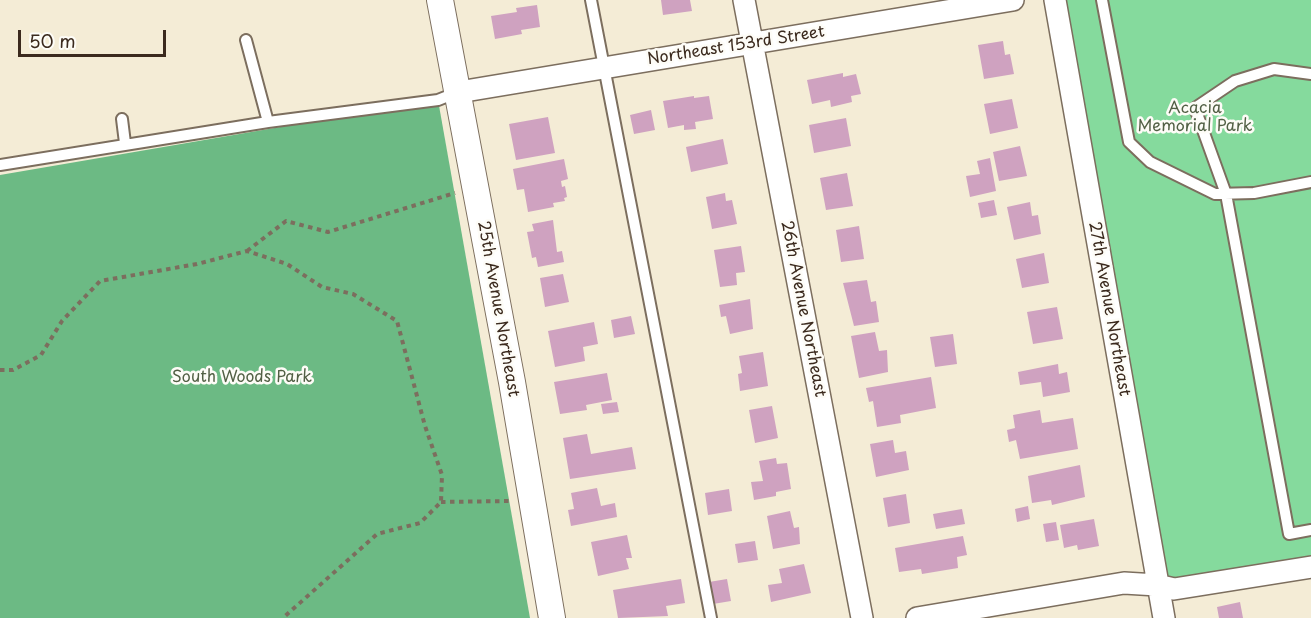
<!DOCTYPE html>
<html>
<head>
<meta charset="utf-8">
<style>
  body { margin:0 }
  #map { position:relative; width:1311px; height:618px; overflow:hidden; background:#f4ecd6; font-family:"Playpen Sans",sans-serif }
  canvas { display:block }
  .scale { position:absolute; left:18px; top:30px; width:148px; height:27px; box-sizing:border-box; border:3px solid #3b2a1e; border-top:0; padding-left:8px; font-size:18px; line-height:21px; white-space:nowrap; color:#3b2a1e; -webkit-text-stroke:4px #fdfcf7; paint-order:stroke }
</style>
</head>
<body>
<div id="map">
<canvas width="1311" height="618"></canvas>
<div class="scale">50 m</div>
</div>
<script>
const ctx = document.querySelector('canvas').getContext('2d');
ctx.lineJoin = 'round';
function fill(path, color) {
  ctx.fillStyle = color;
  ctx.fill(path, 'evenodd');
}
function strokePath(path, color, width, dash) {
  ctx.strokeStyle = color;
  ctx.lineWidth = width;
  ctx.lineCap = dash ? 'butt' : 'round';
  ctx.setLineDash(dash || []);
  ctx.stroke(path);
}
function label(font, color, halo, rows, align = 'center') {
  ctx.font = font + ' "Playpen Sans",sans-serif';
  ctx.lineWidth = 5;
  ctx.setLineDash([]);
  ctx.textBaseline = 'middle';
  ctx.strokeStyle = halo;
  ctx.fillStyle = color;
  for (const [text, x, y, turn = 0] of rows) {
    ctx.save();
    ctx.translate(x, y);
    ctx.rotate((+turn || 0) * Math.PI / 180);
    ctx.textAlign = isNaN(turn) ? turn : align;
    if (halo) ctx.strokeText(text, 0, 0);
    ctx.fillText(text, 0, 0);
    ctx.restore();
  }
}
fill(new Path2D(`
  M1055 0H1311V569L1160 595Z`), '#85da9d');
fill(new Path2D(`
  M438 100 530 618H0V175Z`), '#6cba84');
fill(new Path2D(`
  M661 0H690L692 11 663 15Z
  M537 5 540 27 521 30 522 34 495 39 491 16 517 12 516 8Z
  M1003 41 1005 55 1010 54 1014 74 984 79 978 45Z
  M843 73V77L856 74 861 94 851 96 852 102 831 107 830 100 812 104 807 80Z
  M694 96V98L709 96 713 119 695 122 696 129 684 130V125L668 128 663 101Z
  M1012 99 1018 128 990 134 984 104Z
  M651 110 655 130 634 134 630 115Z
  M548 117 555 153 516 160 509 124Z
  M846 118 851 146 814 153 809 125Z
  M723 139 728 164 691 172 686 147Z
  M1020 146 1027 176 999 181 993 152Z
  M990 158 996 191 970 197 966 176 980 174 977 161Z
  M564 159 568 179 561 181 562 187 565 186 567 197 564 198 565 201 553 203 554 207 528 212 524 189 517 190 513 169Z
  M847 173 853 206 826 210 820 178Z
  M725 193 726 201 732 200 737 224 712 229 706 197Z
  M994 200 997 215 981 218 978 203Z
  M1030 202 1032 216 1038 215 1041 234 1014 240 1007 207Z
  M553 220 557 252 562 251 564 262 538 267 536 257 532 258 527 232 534 231 532 224Z
  M859 226 864 259 841 262 836 230Z
  M741 246 745 272 736 273 737 285 720 287 714 250Z
  M1044 253 1049 283 1022 288 1016 259Z
  M563 274 569 302 545 307 540 278Z
  M867 280 871 302 876 301 879 322 854 326 843 283Z
  M750 299 753 329 730 334 726 316 721 317 719 305Z
  M1057 307 1063 339 1033 344 1027 312Z
  M631 316 635 334 614 338 611 320Z
  M594 322 598 344 583 347 585 361 555 367 548 331Z
  M875 332 879 351 887 350 888 372 859 378 851 336Z
  M953 334 957 364 935 367 930 337Z
  M763 352 768 386 740 391 738 374 742 373 739 356Z
  M1058 364 1059 374 1067 372 1070 392 1043 397 1041 382 1020 385 1018 372Z
  M607 373 612 400 586 405 587 410 560 414 554 382Z
  M931 377 936 408 900 415 901 423 877 427 873 401 869 402 866 388Z
  M617 402 619 412 603 414 601 404Z
  M772 406 778 438 755 443 749 410Z
  M1040 410 1042 423 1073 418 1078 449 1020 459 1016 440 1009 442 1007 430 1015 428 1013 415Z
  M587 434 591 454 632 447 636 469 570 479 563 438Z
  M893 440 895 453 906 451 909 470 876 477 870 444Z
  M776 458 777 464 787 463 791 489 776 492V496L754 500 751 482 763 481 759 461Z
  M1080 465 1085 497 1052 505 1051 500 1032 503 1028 476Z
  M597 488 601 506 615 503 617 517 571 526 568 510 574 509 571 493Z
  M729 489 732 511 708 515 705 493Z
  M906 494 910 523 888 527 883 498Z
  M1028 506 1030 519 1017 522 1015 509Z
  M962 509 965 524 936 529 933 514Z
  M790 511 794 528 799 527 800 544 773 549 767 516Z
  M1094 519 1099 546 1078 550 1077 545 1064 548 1060 525Z
  M1056 522 1059 540 1046 542 1043 524Z
  M627 535 632 558H626L629 569 598 576 591 542Z
  M963 536 967 555 957 557 958 568 922 574 921 569 899 572 895 548Z
  M755 541 758 560 738 563 735 544Z
  M804 564 811 593 771 602 768 585 782 583 779 569Z
  M681 579 685 603 666 606 668 616 618 618 613 590Z
  M727 579 731 601 713 604 709 582Z
  M1240 602 1243 618H1219L1217 607Z`), '#cfa2c0');
const service = new Path2D(`
  M591 0 711 618
  M1102 0 1129 142 1150 162 1215 194 1254 193 1311 182
  M246 40 268 122
  M1311 74 1274 69 1235 81 1195 108 1226 194 1289 534 1311 530
  M122 119 125 143
  M0 165 268 122 438 100 458 92`);
const minor = new Path2D(`
  M744 0 862 618
  M1055 0 1164 618
  M459 92 1013 0
  M917 618 1124 583 1157 585 1174 589 1311 567`);
const tertiary = new Path2D(`
  M440 0 512 382 552 618`);
strokePath(service, '#7c6e5e', 14);
strokePath(minor, '#7c6e5e', 24);
strokePath(tertiary, '#7c6e5e', 28);
strokePath(new Path2D(`
  M247 251 286 221 328 232 455 193
  M0 370H13L41 355 62 321 100 281 197 264 247 251 287 264 322 287 353 294 397 321 425 426 442 475 441 502 420 523 377 534 283 618
  M441 502 512 501`), '#7c6e5e', 4, [4.5, 4.5]);
strokePath(service, '#fff', 10);
strokePath(minor, '#fff', 21);
strokePath(tertiary, '#fff', 26);
label('16px', '#3b2a1e', '#fdfcf7', [
  ["Northeast 153rd Street",736,46,-9],
  ["25th Avenue Northeast",498,309,80],
  ["26th Avenue Northeast",803,309,79],
  ["27th Avenue Northeast",1109,309,80]
]);
label('16px', '#515f44', '#fdfcf7', [
  ["Acacia",1195,109],
  ["Memorial Park",1195,127],
  ["South Woods Park",242,378]
]);
</script>
</body>
</html>
